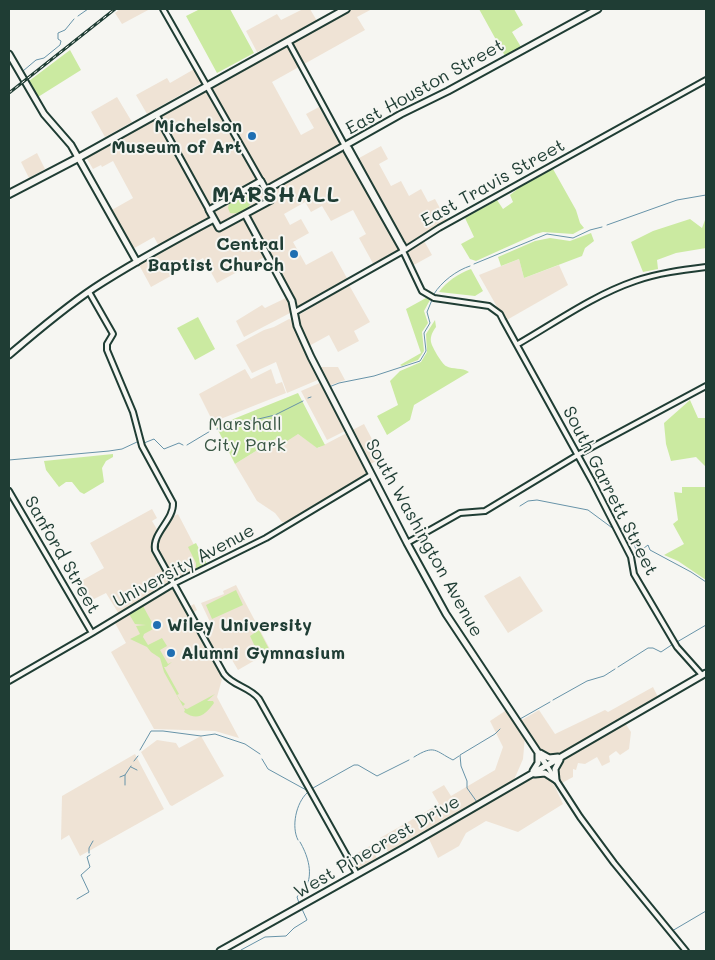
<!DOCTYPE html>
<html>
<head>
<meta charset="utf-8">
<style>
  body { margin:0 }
  #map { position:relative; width:715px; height:960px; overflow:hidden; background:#f6f6f2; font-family:Mali,sans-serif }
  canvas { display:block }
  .frame { position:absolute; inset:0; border:10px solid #1f3d34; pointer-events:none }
</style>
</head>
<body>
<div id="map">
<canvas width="715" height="960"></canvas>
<div class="frame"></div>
</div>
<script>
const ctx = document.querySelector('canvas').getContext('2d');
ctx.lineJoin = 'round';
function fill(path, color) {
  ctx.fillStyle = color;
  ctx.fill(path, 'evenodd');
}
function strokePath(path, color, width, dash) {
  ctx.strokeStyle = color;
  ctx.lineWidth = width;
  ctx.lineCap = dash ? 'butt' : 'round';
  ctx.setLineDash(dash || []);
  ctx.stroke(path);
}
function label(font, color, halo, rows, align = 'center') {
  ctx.font = font + ' Mali,sans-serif';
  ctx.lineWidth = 4;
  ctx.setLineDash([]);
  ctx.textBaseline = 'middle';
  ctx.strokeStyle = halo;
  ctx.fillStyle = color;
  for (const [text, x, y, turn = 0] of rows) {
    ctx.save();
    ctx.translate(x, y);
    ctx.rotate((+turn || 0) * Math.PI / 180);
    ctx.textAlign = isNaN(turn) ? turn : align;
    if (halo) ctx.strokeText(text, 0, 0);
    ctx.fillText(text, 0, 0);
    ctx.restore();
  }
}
fill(new Path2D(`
  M120 9H150L122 24 115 13Z
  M303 9H310L317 21 257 52 246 31 277 14 281 20Z
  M350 9H372L357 17 365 30 272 82 301 135 314 128 306 114 319 107 350 163 381 146 388 159 379 164 391 186 401 181 409 196 421 189 428 202 435 199 449 225 423 239 432 255 412 266 404 251 375 267 359 238 366 234 353 210 331 221 322 206 311 212 305 202 284 214 290 225 301 219 309 233 293 242 306 265 332 251 348 280 301 306 297 307 268 255 217 283 203 258 151 287 138 263 161 250 154 237 131 250 110 211 133 198 113 161 102 167 101 165 93 169 86 157Z
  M196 68 203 82 147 114 136 95 167 78 170 83Z
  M117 97 132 122 105 137 91 112Z
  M37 153 45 169 29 178 21 162Z
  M519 259 524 278 559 265 568 285 505 321 479 275Z
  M349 285 370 322 354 331 359 341 338 352 329 335 309 346 302 334 297 316Z
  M288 297 291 305 292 310 290 313 244 337 236 321 262 305 265 308Z
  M289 319 292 320 320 379 287 393 276 362 252 373 236 345 264 330 274 327Z
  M318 367H338L345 380 328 386Z
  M245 369 251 379 271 369 276 384 282 382 286 393 213 422 199 394Z
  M322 382 347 430 327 440 301 391Z
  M364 424 382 458 365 467 368 474 286 522H282L275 513 257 501 235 464 280 436 298 434 318 448Z
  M152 509 157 518 152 521 158 531 163 534 174 516 178 514 204 564 174 581 189 607 194 604 197 610 192 614 199 627 210 622 201 603 224 594 223 591 236 585 271 651 238 670 226 650 211 657 221 675 220 677 222 679 217 697 239 738 215 731 154 729 111 652 126 643 115 623 122 619 106 593 92 600 81 581 104 568 90 543Z
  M520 576 543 611 508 633 484 596Z
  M653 687 658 697 556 757H552L543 753 520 721 539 710 555 734 605 710 608 712Z
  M508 709 525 736 523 759 514 780 388 852 380 838 439 804 432 792 444 785 451 796 495 770 503 747 490 721Z
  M625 723 631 732 629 749 620 755 616 751 609 756 610 762 602 766 597 757 585 764 578 763 576 770 573 769V777L562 783 556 775 558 764 560 761Z
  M201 736 224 776 172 806 170 805 141 752 157 740 176 743 179 748Z
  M135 754 164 809 80 856 69 835 61 840 62 796Z
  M539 774 551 778 563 804 518 832 486 821 466 833 459 846 438 858 428 837Z
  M370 846 377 858 357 870 350 857Z`), '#efe3d5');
fill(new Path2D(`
  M200 9H230L254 53 217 73 186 16Z
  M479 9H514L523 25 512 32 521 47 505 56Z
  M70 50 81 70 38 97 29 81Z
  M553 169 576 210 580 223 584 228 573 234 543 232 536 234 476 261 470 259 461 244 474 237 465 218 497 200 503 209 513 202 510 195 520 187Z
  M244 195 251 198C253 208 239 215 230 213L228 208 229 204Z
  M706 205V248L676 253 657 260 658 269 643 272 631 242 653 231 690 219 702 228 705 220Z
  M591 233 594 241 585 248 582 256 524 278 519 259 501 266 498 257 535 241 550 238 570 241Z
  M471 269 483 291 475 296 439 292C446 282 459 273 471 269Z
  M426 298 430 300 424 311 428 323 422 332 424 351 418 360 402 366 400 365 421 353 406 309Z
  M198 317 215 349 195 360 177 328Z
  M435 320 436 327C433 331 430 336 431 342 432 347 442 364 446 366 453 370 462 367 469 372L414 405 410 420 387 435 377 416 398 405 390 381 400 371 421 362 427 352 426 334Z
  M298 393 325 445 317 448 298 434 284 443 280 436 235 464 216 426Z
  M690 400 698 418H706V467L696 457 671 461 666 444 664 423Z
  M113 454V457L106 461 102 468 104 482 84 494 80 492 72 482H66L59 487 46 470 44 461Z
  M682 487H706V580L678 561 664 555 684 544 673 524 678 520 674 492 682 493Z
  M196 543 207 564 196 571V563L188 547Z
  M236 590 243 605 212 619 206 605Z
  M143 606 155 628 144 634 143 637 148 645 162 638 167 646 160 650 168 664 172 662 166 667H164L179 694 177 695 180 700 185 704 183 706 184 708 187 709 215 694 207 701H213L214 703C206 714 198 722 184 712L185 710 164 672 160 658 151 652 147 647 130 639 140 634 136 626 146 625 135 624 129 614Z
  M259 630 270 651 260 657 250 636Z`), '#cbeaa1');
strokePath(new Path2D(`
  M78 16 88 9
  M23 71 36 60 44 58 60 45 61 41 58 39V33L65 30 74 19
  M607 225 677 200 706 195
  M474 264 547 234 573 238 590 230 602 227
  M434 294C441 282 457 270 470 266
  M329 387 339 383 374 376 420 361 426 351 424 333 430 323 427 312 432 300
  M308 398 311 397
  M217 429 275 415 303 401
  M144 443 154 439 164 449 179 443 183 445
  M187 445 212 430
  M9 460 109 451 122 449 137 442
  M520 506 528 501 537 500 588 510 615 530
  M619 528C630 530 633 540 636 550L640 551 648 545 650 550 691 572 706 582
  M677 642 706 625
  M618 667 648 648H653L661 652 673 644
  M553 700 587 681 604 676 615 669
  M520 719 550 702
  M140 750 151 731H163L201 736 215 734 245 744 260 754
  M414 757C435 744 435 751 453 760L459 756
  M262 759 268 769 308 791
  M134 761 138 756
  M131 767 137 770
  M120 777 125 775
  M125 785V775L131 766
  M313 788 354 765H358L377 776 409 760
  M477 802 467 788V781L461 766 460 755 495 734 500 729
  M298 840C291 827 296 803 307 793
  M89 853V848L93 841
  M77 899 89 892 81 875 90 867 87 857 90 855
  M299 903 297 897C300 892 305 890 307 885 313 871 307 854 300 842
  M672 931 706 911
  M241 950 265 937 286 936 294 928 307 920 302 909`), '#6793a8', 1);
const minor = new Path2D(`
  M163 9 261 181
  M288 41 345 146 346 150 403 251 422 291 434 298 489 306 500 314 503 320 592 481 631 557 634 574 677 647 702 675
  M156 114 209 210
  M345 146 349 148 401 242 404 247 403 251
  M89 292 113 334 107 344V350L133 412 142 446 173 503C174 520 152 533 155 550L224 674C233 686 250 687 259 699L357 874
  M295 312 403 251 439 228 706 80
  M518 344C556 322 594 295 635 281 658 273 682 270 706 267
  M9 491 92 633
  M407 543 460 513 485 511 581 453 706 386
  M9 681 92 633 173 584 266 538 371 475
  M547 766 580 817 614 863 686 951`);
const major = new Path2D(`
  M9 54 44 114 71 145 137 262
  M261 181 271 200 219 228 209 210Z
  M266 190 401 114 448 91 598 9
  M245 214 292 301 297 326 311 357 407 543 446 614 547 766
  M9 355C36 332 64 308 94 288 132 263 173 241 214 219
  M540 753 549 758 558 757
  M533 771 538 763V754
  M535 774 545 773 556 780
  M556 780 555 769 560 760
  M220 951 404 848 706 673`);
const highway = new Path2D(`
  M9 194 78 158 346 9`);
strokePath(minor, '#1f3d34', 8);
strokePath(major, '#1f3d34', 9);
strokePath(highway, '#1f3d34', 10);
strokePath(minor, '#f6f6f2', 4);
strokePath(major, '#f6f6f2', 5);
strokePath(highway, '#f6f6f2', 6);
const rail = new Path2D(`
  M9 93 115 9`);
strokePath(rail, '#1f3d34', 3);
strokePath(rail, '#f6f6f2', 1, [4]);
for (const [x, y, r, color] of [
  [252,136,5,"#1f6fb2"],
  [294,254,5,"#1f6fb2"],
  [157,625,5,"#1f6fb2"],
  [171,653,5,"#1f6fb2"]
]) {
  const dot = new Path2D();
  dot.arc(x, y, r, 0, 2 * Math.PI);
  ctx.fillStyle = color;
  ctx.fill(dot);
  strokePath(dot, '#f6f6f2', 2);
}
label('18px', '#1f3d34', '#f6f6f2', [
  ["East Houston Street",425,87,-29],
  ["East Travis Street",493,183,-29],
  ["South Garrett Street",610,491,63],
  ["South Washington Avenue",424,538,61],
  ["Sanford Street",62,555,60],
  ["University Avenue",184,566,-28],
  ["West Pinecrest Drive",377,847,-30]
]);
label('bold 18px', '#1f3d34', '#f6f6f2', [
  ["Michelson",242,126],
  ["Museum of Art",242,147],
  ["Central",284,244],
  ["Baptist Church",284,265],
  ["Wiley University",167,625,"left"],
  ["Alumni Gymnasium",181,653,"left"]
], 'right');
label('18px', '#395744', '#f6f6f2', [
  ["Marshall",245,424],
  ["City Park",245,445]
]);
ctx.letterSpacing = '1px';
label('bold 22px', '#1f3d34', '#f6f6f2', [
  ["MARSHALL",276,195]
]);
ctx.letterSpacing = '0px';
</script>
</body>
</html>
